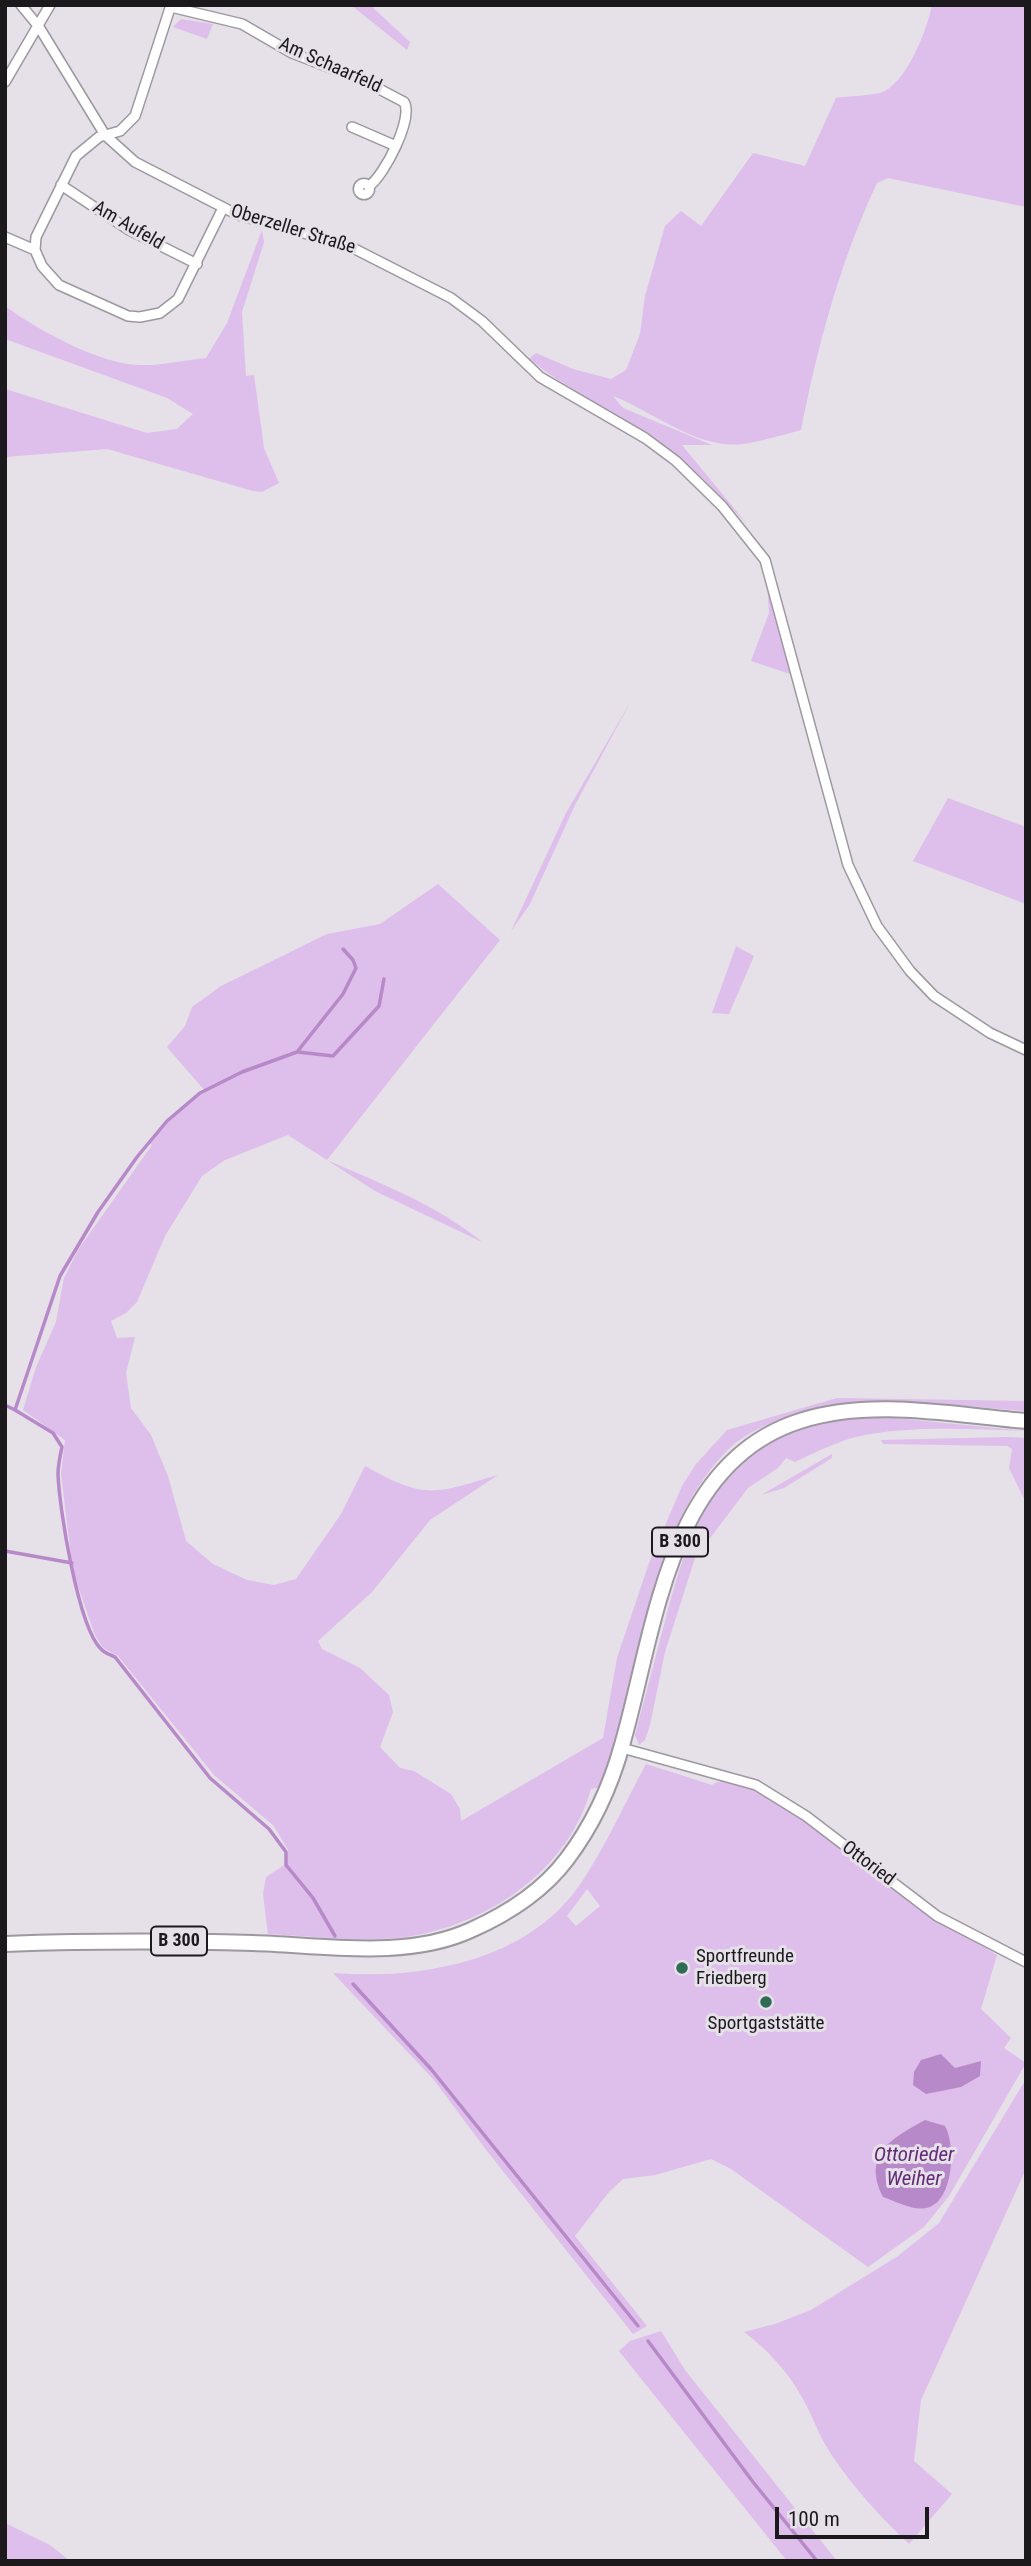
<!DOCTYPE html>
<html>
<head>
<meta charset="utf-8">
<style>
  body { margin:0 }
  #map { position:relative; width:1031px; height:2566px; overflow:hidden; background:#e6e0e9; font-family:"Roboto Condensed",sans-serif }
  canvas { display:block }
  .frame { position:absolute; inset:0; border:7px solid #1b191c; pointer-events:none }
  .scale { position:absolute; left:775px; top:2507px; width:154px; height:32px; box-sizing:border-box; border:4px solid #1b191c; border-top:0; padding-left:9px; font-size:21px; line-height:24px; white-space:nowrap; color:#1b191c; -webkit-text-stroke:5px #e6e0e9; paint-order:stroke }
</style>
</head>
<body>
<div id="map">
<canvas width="1031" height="2566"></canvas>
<div class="frame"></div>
<div class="scale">100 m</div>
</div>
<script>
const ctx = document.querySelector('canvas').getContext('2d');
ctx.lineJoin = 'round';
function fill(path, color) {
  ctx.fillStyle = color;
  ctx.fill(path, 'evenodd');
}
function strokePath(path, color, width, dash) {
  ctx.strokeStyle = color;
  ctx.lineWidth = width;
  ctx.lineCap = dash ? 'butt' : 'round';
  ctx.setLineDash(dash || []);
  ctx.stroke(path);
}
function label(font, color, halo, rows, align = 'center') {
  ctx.font = font + ' "Roboto Condensed",sans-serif';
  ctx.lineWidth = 6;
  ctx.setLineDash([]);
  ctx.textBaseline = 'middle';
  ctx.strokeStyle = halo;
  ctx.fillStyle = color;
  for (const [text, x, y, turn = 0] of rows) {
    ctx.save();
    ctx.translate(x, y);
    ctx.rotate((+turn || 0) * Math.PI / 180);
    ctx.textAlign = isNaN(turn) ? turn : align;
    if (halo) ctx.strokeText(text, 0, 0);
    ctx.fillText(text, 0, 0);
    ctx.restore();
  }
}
fill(new Path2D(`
  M351 5H370L410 42 407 50Z
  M932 5H1026V207L888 178 877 183C840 262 818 344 801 430 782 435 763 441 743 444 698 450 652 411 613 396L623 408 712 445H682L747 524C728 505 710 484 690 467 641 425 580 399 529 359L536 353 573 369 611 379 626 370 640 334 645 296 665 226 681 211 701 226 753 153 805 166 836 98C850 96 866 96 880 93 906 85 927 30 932 5Z
  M181 19 213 24 207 39 173 27Z
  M262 230 264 242 242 312 246 376 254 375 264 448 279 483 262 492 253 491 107 449 5 457V389L147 433 177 429 193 414 167 398 5 339V306C36 329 101 365 140 365 161 366 185 360 206 358L227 323Z
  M767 583 793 675 751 661 769 613Z
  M631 701 575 805 530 904 511 931 566 813Z
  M948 798 1026 827V904L913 861Z
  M438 884 500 940 327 1160C381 1184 436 1204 482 1242L375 1191 288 1135 225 1160 202 1176 165 1236 137 1302 126 1313 111 1321 117 1338 135 1337 126 1373 131 1408 151 1435 168 1476 186 1541 213 1564 247 1580 274 1585 296 1579 341 1514 365 1466C426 1500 433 1494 498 1475L430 1520 372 1592 318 1641 322 1649 360 1668 389 1695 393 1712 380 1747 400 1768 414 1771 451 1794 460 1809 461 1821 603 1738 617 1658 649 1563 682 1486 696 1464 727 1430 837 1398 1026 1401V1411C965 1407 900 1397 839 1404 806 1409 756 1424 731 1447 670 1505 653 1595 633 1674 623 1712 612 1749 601 1787L591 1789C568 1871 487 1925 406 1937 361 1943 313 1936 268 1934L263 1894 266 1877 286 1864 288 1850 274 1826 214 1775 118 1656 103 1648 95 1635 73 1572 61 1474 65 1440 23 1410 36 1367 56 1322 64 1278 78 1250 152 1145 149 1142 167 1121 205 1091 167 1047 185 1026 192 1007 221 986 327 934 380 924Z
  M736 946 754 956 729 1014 712 1013Z
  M884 1417 1026 1431C977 1429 918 1426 870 1434 843 1438 819 1451 795 1462L786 1458 778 1468 748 1488 695 1558 665 1652 650 1725 645 1740 639 1745 635 1735C645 1697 655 1659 665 1621 687 1538 710 1461 799 1428 825 1419 856 1419 884 1417Z
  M1006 1437 1026 1438V1503L1009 1468 1012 1449 1007 1446 883 1444 881 1440Z
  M832 1454V1458L784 1488 761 1495Z
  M646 1764 712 1785C746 1758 869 1871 901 1894 931 1916 965 1935 997 1955L981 2009 1011 2038 1004 2048 1026 2063 949 2196 924 2227 868 2267 731 2169 711 2159 655 2175 623 2179 609 2192 575 2236 647 2326 633 2334 487 2151 434 2080 333 1973C424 1980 533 1961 585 1877 608 1841 626 1801 646 1764ZM587 1889 600 1906 576 1926 567 1916Z
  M1026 2079V2169L921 2400 914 2461 952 2494 909 2544C880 2517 853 2487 831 2454 820 2438 814 2419 804 2401 790 2374 768 2350 744 2332L775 2324 811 2310 898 2256 939 2223Z
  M661 2331 685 2370 837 2561H787L619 2351 630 2341Z
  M5 2523 50 2545 70 2561H5Z`), '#debeea');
fill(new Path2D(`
  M941 2054 955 2068 981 2061 980 2076 961 2087 926 2094 913 2085 914 2072 921 2060Z
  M925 2120 945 2126C956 2145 954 2203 926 2208 913 2211 895 2201 883 2197 862 2154 891 2139 925 2120Z`), '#b889c9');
strokePath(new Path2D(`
  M298 1052 333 1056 379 1006 384 979
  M5 1405 15 1410
  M5 1551 72 1563
  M335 1936 313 1898 286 1865V1852L269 1829 210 1778 115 1657C111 1655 104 1653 101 1649 78 1627 59 1507 58 1474 58 1465 60 1456 62 1447L53 1433 15 1410 60 1276 98 1212 137 1157 167 1121 200 1093 242 1072 297 1052 343 994 356 968 353 960 343 949
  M353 1984 431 2069 638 2326
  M648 2341 753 2482 817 2561`), '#b889c9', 3.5);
const minor = new Path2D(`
  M21 5 39 27 105 135 135 162 238 215 347 245 451 298 482 321 540 377 645 438 676 461 722 506 765 560 848 865 877 926 910 971 934 996 990 1033 1026 1050
  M171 5 135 116 120 131 99 137 76 156 36 237 35 250 42 266 59 285 128 316 140 317 160 313 178 299 223 208
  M171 7 242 24 292 53 364 81 404 102C414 118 384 176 369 186
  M5 82 50 5
  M352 127 396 146
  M358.5 189a5.5 5.5 0 1 1 11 0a5.5 5.5 0 1 1-11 0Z
  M61 185 129 230 197 264
  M5 237 35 250
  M622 1748 756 1785 806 1816 937 1916 1026 1962`);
const primary = new Path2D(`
  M5 1944C88 1941 170 1941 253 1943 322 1945 406 1960 471 1930 507 1914 543 1891 567 1859 592 1826 611 1785 622 1745 655 1632 667 1463 800 1421 871 1398 953 1415 1026 1421`);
strokePath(minor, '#9d979f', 12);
strokePath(primary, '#9d979f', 18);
strokePath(minor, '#fff', 9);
strokePath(primary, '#fff', 14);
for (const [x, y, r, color] of [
  [682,1968,7,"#2f6b55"],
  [766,2002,7,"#2f6b55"]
]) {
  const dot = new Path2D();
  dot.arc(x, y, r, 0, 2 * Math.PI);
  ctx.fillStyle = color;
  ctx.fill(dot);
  strokePath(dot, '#e6e0e9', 2.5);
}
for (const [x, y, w] of [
  [680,1542,56],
  [179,1941,56]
]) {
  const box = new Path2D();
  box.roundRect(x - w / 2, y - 14.5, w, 29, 5);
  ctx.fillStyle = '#e6e0e9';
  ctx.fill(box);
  strokePath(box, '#1b191c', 2);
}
label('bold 18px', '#1b191c', null, [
  ["B 300",680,1542],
  ["B 300",179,1941]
]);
label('19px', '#1b191c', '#e6e0e9', [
  ["Am Schaarfeld",330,66,24],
  ["Am Aufeld",128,226,30],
  ["Oberzeller Straße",293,230,17],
  ["Ottoried",868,1864,37]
]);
label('19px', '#1b191c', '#e6e0e9', [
  ["Sportfreunde",696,1957],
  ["Friedberg",696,1979],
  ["Sportgaststätte",766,2024,"center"]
], 'left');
label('italic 21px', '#632a77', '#e6e0e9', [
  ["Ottorieder",914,2156],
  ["Weiher",914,2180]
]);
</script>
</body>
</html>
